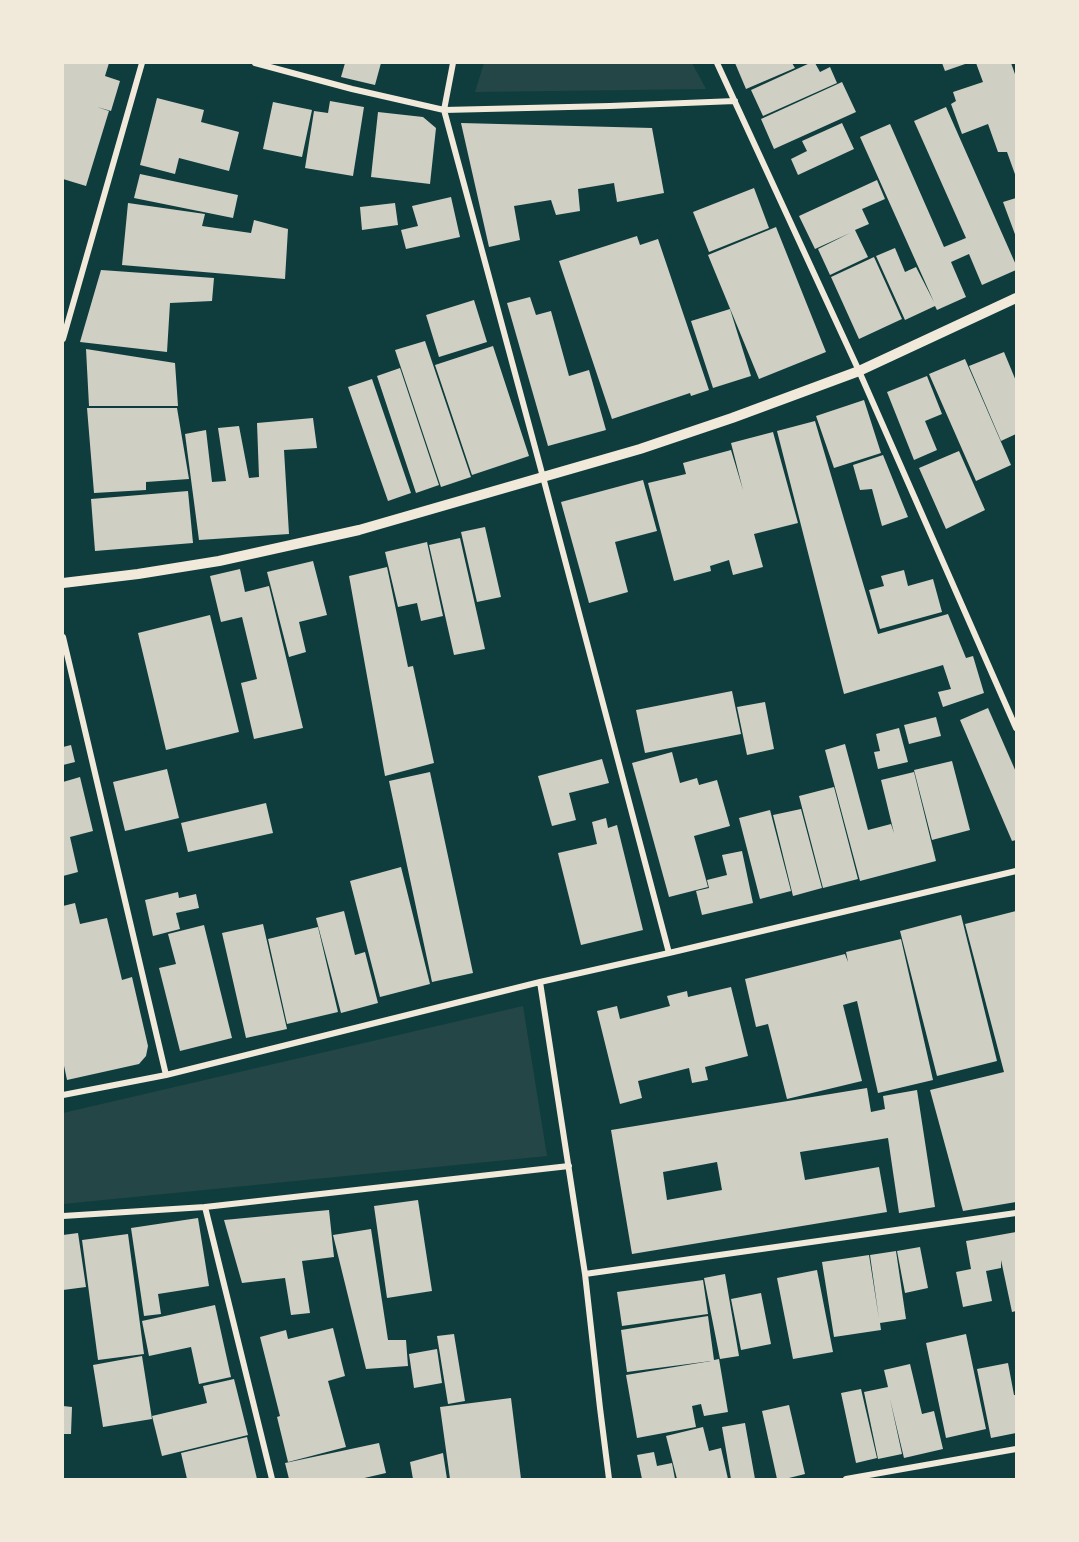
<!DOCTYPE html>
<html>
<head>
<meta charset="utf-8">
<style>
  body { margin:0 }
  #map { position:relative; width:1079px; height:1542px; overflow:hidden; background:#0f3d3e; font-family:Commissioner,sans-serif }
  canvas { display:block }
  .frame { position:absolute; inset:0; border:64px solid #f1e9da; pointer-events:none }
</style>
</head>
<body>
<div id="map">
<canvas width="1079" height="1542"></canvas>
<div class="frame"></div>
</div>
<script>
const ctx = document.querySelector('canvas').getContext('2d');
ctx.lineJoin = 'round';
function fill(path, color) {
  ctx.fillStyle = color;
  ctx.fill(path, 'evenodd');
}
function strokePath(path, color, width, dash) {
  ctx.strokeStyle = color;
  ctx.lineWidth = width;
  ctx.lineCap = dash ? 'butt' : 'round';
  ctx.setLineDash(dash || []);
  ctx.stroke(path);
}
fill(new Path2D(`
  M484 63H692L706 89 475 92Z
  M523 1006 547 1156 63 1204V1113Z`), '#244646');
fill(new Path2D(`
  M63 63H109L105 76 120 81 111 111 97 107 109 111 86 186 63 179Z
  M345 63H381L375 85 341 77Z
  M735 63H792L795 68 746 89Z
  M810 63H815L820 72 830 67 837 83 763 116 751 90Z
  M942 63H968L945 71Z
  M976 63H1011L1016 77V177L1007 152H998L988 124 962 134 951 104 956 101 953 92 983 82Z
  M842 82 856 112 774 149 761 119Z
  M157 98 204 110 201 122 239 132 229 171 179 158 175 174 140 165Z
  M330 101 364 107 353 176 305 168 314 111 328 113Z
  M273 102 312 110 302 157 263 149Z
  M946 107 1016 265V270L982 285 969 254 951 262 966 297 937 310 935 306 905 320 876 256 895 248 905 272 916 267 934 302 860 137 890 124 944 247 966 238 914 121Z
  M378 112 423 117 436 128 430 184 371 177Z
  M461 123 652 128 664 193 617 202 614 183 578 189 580 211 556 215 551 200 514 206 520 240 489 247Z
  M842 123 854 149 798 175 791 159 807 151 802 141Z
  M140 174 238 195 233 218 134 198Z
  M877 180 885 199 862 209 869 224 855 230 868 257 830 275 818 249 850 233 815 249 799 216Z
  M754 188 769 228 709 252 693 212Z
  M451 197 460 237 406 249 401 230 418 226 412 206Z
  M1016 198V237L1003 202Z
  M128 203 205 214 202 226 251 233 254 220 288 229 285 279 122 265Z
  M395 203 398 225 362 230 360 207Z
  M776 227 826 352 759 379 708 255Z
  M637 236 640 245 658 239 709 390 691 396 690 393 612 419 559 261Z
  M874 257 902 319 859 339 831 277Z
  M101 270 214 278 212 301 170 303 167 352 80 342Z
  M530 297 536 315 551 311 569 376 589 370 606 430 548 446 507 303Z
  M474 300 487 342 439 357 426 315Z
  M730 309 751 376 713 388 691 321Z
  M425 341 471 477 441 487 395 350Z
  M493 346 529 456 472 475 435 365Z
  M86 349 175 363 178 406H89Z
  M1004 352 1016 381V434L1001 441 969 366Z
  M965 359 1011 465 976 481 929 374Z
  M400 368 439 485 416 493 377 376Z
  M927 376 942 414 925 421 937 450 914 460 887 392Z
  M372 379 411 493 388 501 348 387Z
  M864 400 881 453 834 468 816 416Z
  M87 408H177L189 479 146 482V490L94 493Z
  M313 418 317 448 284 450 289 534 199 540 185 434 206 430 212 482 226 481 218 428 239 426 249 478 259 477 257 423Z
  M815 421 878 634 948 614 966 658 973 656 984 693 943 707 938 692 951 689 943 665 844 694 777 431Z
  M773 432 798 523 754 534 763 567 733 575 729 560 710 566 711 571 674 581 648 483 686 474 683 463 731 450 743 490 731 443Z
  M959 451 985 510 946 529 919 468Z
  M883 455 908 517 882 526 872 489 860 490 853 465Z
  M643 480 657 531 615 542 628 592 589 603 561 502Z
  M188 491 193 543 95 551 91 499Z
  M485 527 501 597 477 602 461 532Z
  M460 538 485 649 454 655 429 545Z
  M427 542 443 616 421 621 417 603 398 607 385 552Z
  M313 561 327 615 299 622 306 652 289 657 267 572Z
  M387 567 408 667 413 666 434 763 385 776 349 576Z
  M240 569 245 592 269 586 303 728 254 739 241 683 257 679 242 617 221 622 210 576Z
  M904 570 908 586 933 579 942 612 880 629 869 590 884 586 881 576Z
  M210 615 239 732 166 750 138 633Z
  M732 691 741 734 645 753 636 710Z
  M765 702 774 749 747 755 737 707Z
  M988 708 1016 772V840L1012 841 960 720Z
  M936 717 941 736 909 744 904 725Z
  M899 728 908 762 878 769 874 752 880 751 876 734Z
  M845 744 868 830 891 824 894 833 881 780 914 772 936 861 860 881 825 750Z
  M71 745 75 762 63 765V747Z
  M672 752 680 783 697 778 699 785 717 780 730 826 694 836 708 887 669 897 632 763Z
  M602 759 609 783 569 793 576 820 552 826 538 776Z
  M952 761 970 830 932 840 914 770Z
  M167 769 179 818 125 831 113 782Z
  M430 772 473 973 432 982 389 781Z
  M80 777 93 831 70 837 78 872 63 876V782Z
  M834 787 858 879 823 888 799 796Z
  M266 803 273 833 188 852 181 823Z
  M801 809 822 888 793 896 773 815Z
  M770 810 791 891 760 899 739 818Z
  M606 818 608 828 617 825 643 930 581 945 558 853 597 844 592 822Z
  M742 851 753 903 702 915 696 891 709 888 707 880 727 875 722 855Z
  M401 867 430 984 380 997 350 881Z
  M178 892 179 898 196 894 199 908 176 913 180 929 153 936 145 900Z
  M75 903 80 924 107 918 122 980 132 977 148 1046 146 1056 139 1064 67 1080 63 1061V906Z
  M344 911 355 955 365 952 378 1003 341 1013 316 918Z
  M1016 911V1202L963 1211 930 1090 1004 1072 965 924Z
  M961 915 997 1061 937 1076 900 931Z
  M263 924 287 1029 246 1038 222 933Z
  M204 925 232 1038 180 1051 159 968 176 964 168 934Z
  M318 927 338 1012 287 1024 268 939Z
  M901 939 933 1080 878 1093 857 1001 843 1005 862 1081 787 1099 768 1024 756 1027 745 979 845 954 848 962 846 952Z
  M731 987 748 1056 705 1067 708 1080 692 1083 689 1068 638 1081 642 1098 620 1104 597 1011 617 1006 620 1019 670 1006 667 996 687 991 688 997Z
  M867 1088 871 1112 885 1109 883 1096 917 1090 935 1207 899 1213 888 1138 876 1140 800 1152 805 1180 879 1167 887 1212 632 1254 611 1130ZM717 1162 722 1190 667 1200 663 1172Z
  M418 1200 432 1291 387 1298 374 1206Z
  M329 1210 334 1257 302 1261 310 1313 291 1315 285 1278 242 1283 224 1220Z
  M198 1218 209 1286 158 1294 161 1314 144 1316 131 1228Z
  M371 1229 388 1340H406L408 1366 366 1369 333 1235Z
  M1016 1232V1311L1012 1312 1001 1260V1268L986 1271 992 1301 963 1307 956 1272 971 1269 966 1241Z
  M78 1233 86 1287 63 1290V1235Z
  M128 1234 144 1354 98 1360 82 1240Z
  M920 1247 928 1288 905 1293 897 1251Z
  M896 1251 906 1319 880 1323 881 1330 834 1337 822 1262 869 1255 879 1319 870 1255Z
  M817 1270 833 1352 793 1359 777 1278Z
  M725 1274 739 1356 720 1359 704 1278Z
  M703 1280 708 1314 622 1326 617 1292Z
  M761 1293 771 1344 741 1350 731 1299Z
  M215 1305 231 1377 199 1384 191 1347 149 1356 142 1321Z
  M708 1316 714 1360 719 1359 728 1412 704 1416 701 1404 692 1406 696 1427 637 1438 626 1375 711 1361 627 1372 621 1330Z
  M333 1328 345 1376 328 1381 346 1447 288 1462 277 1417 280 1416 260 1337 286 1330 288 1339Z
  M454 1334 465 1401 448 1404 437 1336Z
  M966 1334 986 1429 946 1438 926 1343Z
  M437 1349 442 1383 414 1388 409 1354Z
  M142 1356 152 1419 103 1427 93 1365Z
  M1008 1363 1014 1395H1016V1433L991 1438 977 1369Z
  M910 1364 922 1414 934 1411 943 1449 904 1458 890 1399 902 1454 878 1459 864 1392 888 1387 884 1370Z
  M234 1379 248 1435 162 1456 152 1416 207 1403 203 1386Z
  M861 1389 877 1458 856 1463 841 1393Z
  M511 1398 521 1479H450L440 1407Z
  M789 1405 805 1474 785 1479H777L762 1411Z
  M63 1406 72 1407 71 1434H63Z
  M745 1423 755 1479H731L722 1427Z
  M703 1427 709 1451 721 1448 728 1479H677L666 1436Z
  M247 1437 257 1479H187L181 1453Z
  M379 1443 386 1473 360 1479H289L285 1463Z
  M654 1452 657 1466 672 1463 675 1479H642L637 1455Z
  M443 1453 447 1479H413L410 1462Z`), '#cfcfc3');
strokePath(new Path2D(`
  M255 63 352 89 444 110 610 106 735 101
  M453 63 444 110 543 477 669 953
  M717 63 859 371 1016 728
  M63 339 142 63
  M63 637 166 1075
  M540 982 585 1274 600 1408 609 1479
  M63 1095 166 1075 540 982 669 953 1016 871
  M205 1207 272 1479
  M63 1216 205 1207 569 1166
  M585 1274 1016 1213
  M846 1479 1016 1449`), '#f1e9da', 6);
strokePath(new Path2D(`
  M63 583 138 574 219 561 359 530 640 449 732 418 859 371 1016 298`), '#f1e9da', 10);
</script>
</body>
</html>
